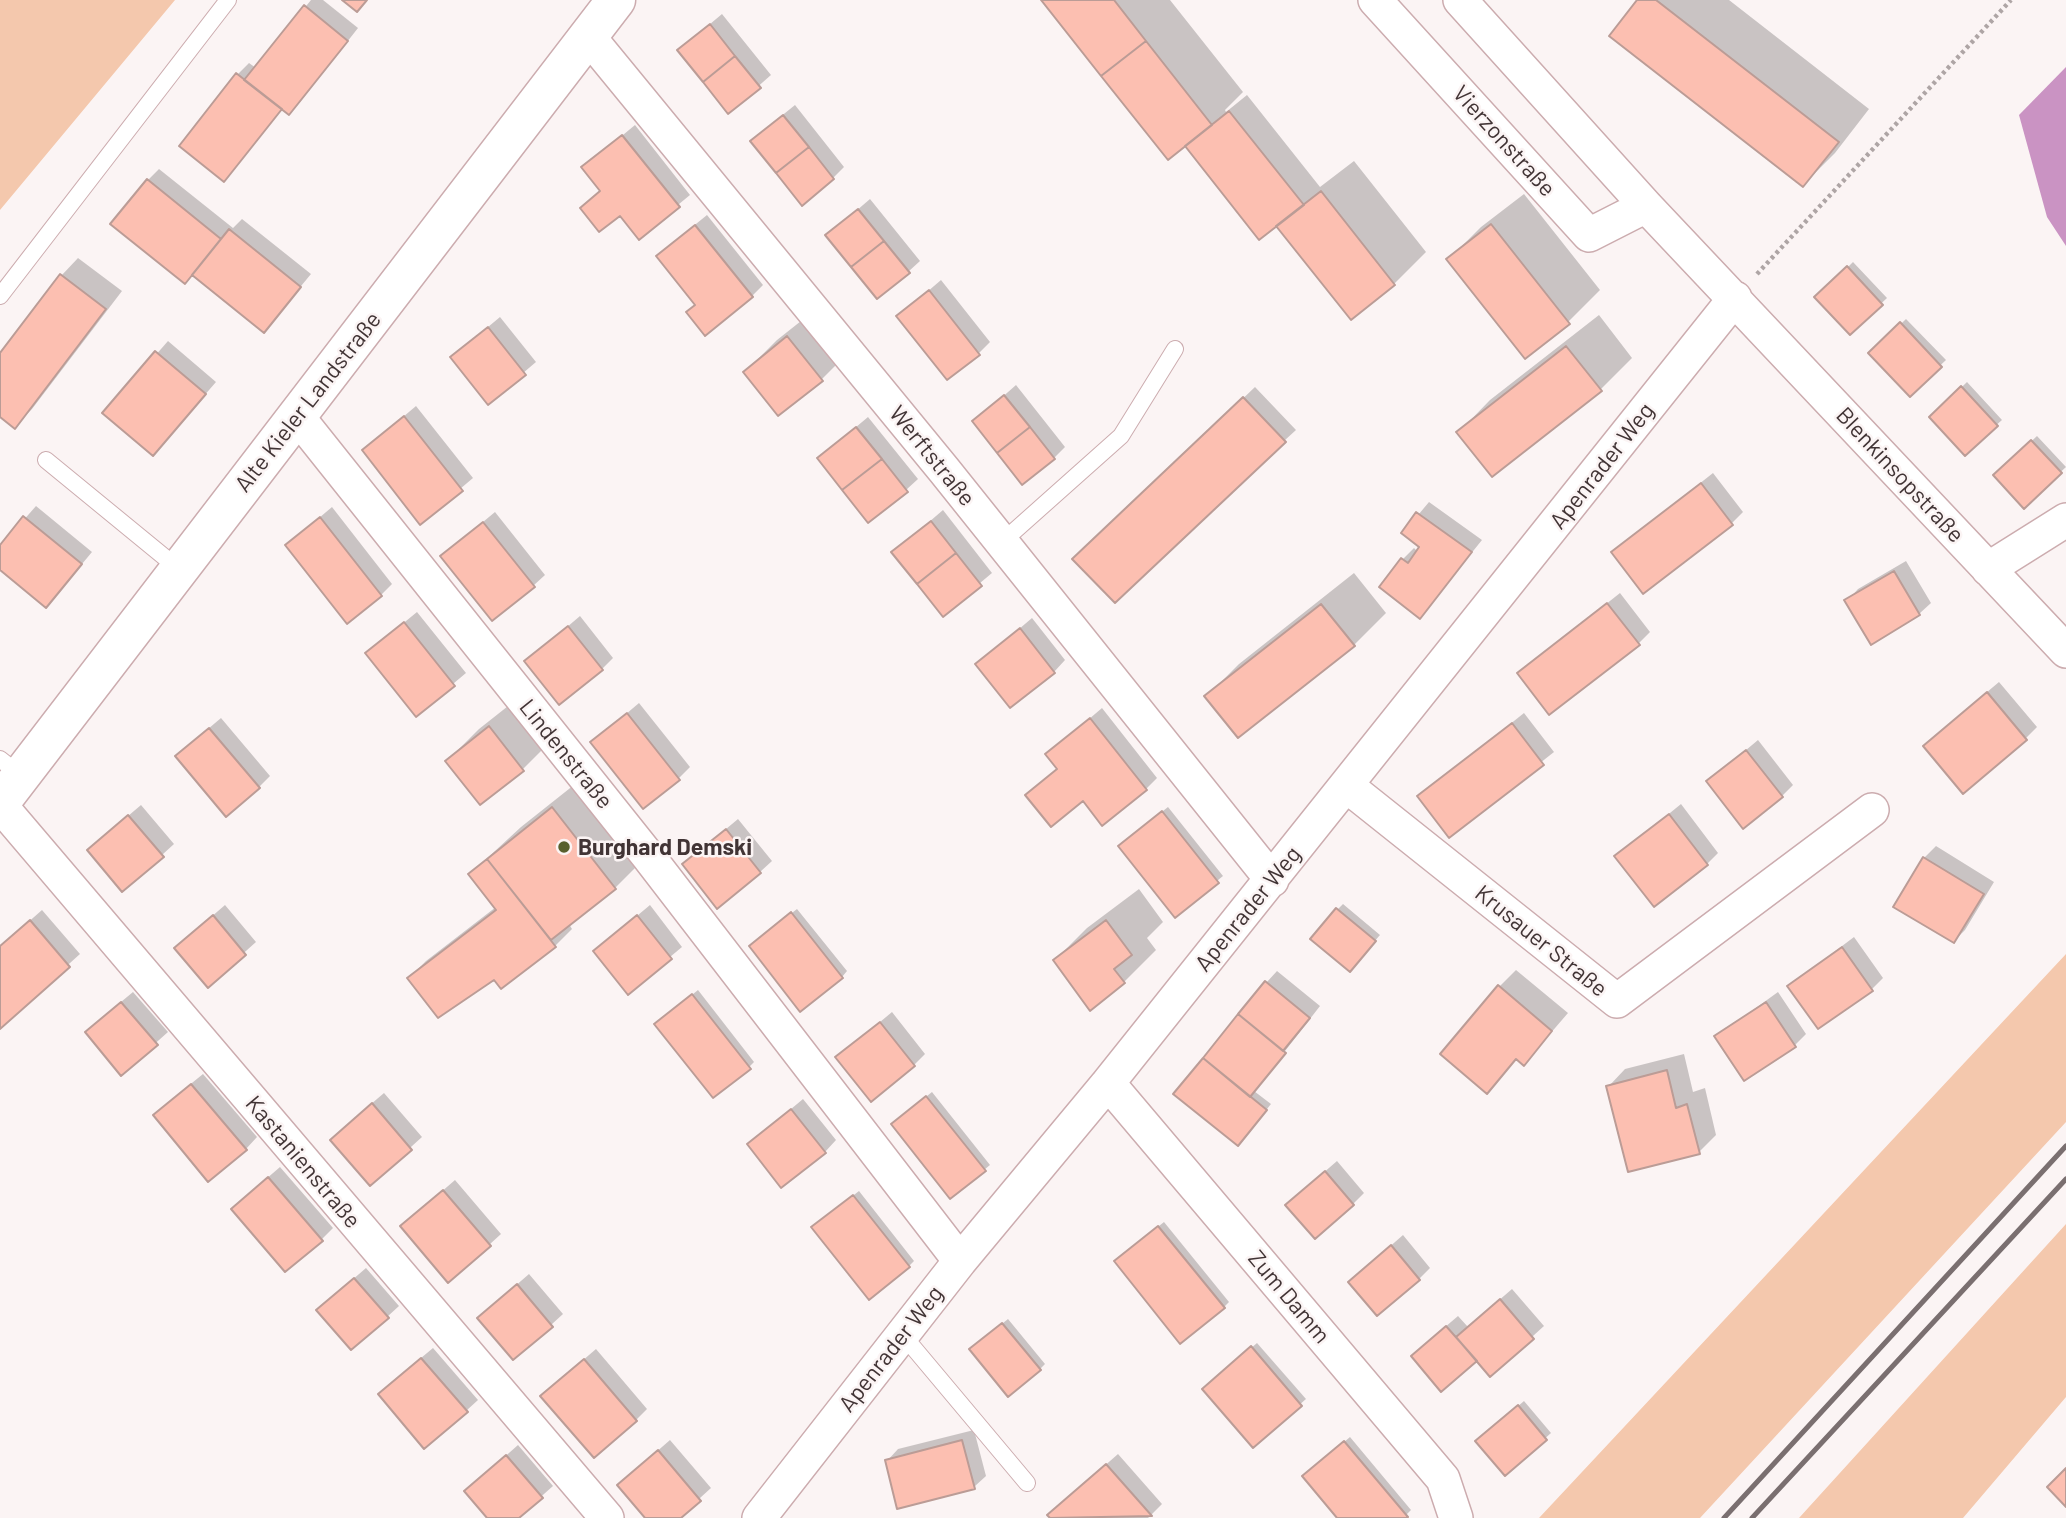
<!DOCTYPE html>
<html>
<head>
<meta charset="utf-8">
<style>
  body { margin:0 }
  canvas { display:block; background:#fbf4f4 }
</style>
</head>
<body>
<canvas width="2066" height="1518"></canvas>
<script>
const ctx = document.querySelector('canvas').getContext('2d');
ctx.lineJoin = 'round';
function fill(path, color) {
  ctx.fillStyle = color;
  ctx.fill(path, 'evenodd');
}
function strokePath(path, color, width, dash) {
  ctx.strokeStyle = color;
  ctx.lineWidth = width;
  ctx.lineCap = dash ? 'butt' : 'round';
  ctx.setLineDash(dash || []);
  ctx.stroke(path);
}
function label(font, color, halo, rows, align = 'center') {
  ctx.font = font + ' Barlow,sans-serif';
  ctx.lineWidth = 5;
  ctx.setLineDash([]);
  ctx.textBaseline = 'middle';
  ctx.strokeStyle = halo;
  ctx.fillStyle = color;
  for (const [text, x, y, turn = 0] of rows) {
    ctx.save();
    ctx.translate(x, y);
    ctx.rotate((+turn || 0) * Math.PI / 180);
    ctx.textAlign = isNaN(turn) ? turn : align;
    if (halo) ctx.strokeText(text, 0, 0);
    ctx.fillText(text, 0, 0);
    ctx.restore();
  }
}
fill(new Path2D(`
  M0 0H175L0 210Z
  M2066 954V1122L1700 1518H1539Z
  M2066 1224V1397L1963 1518H1799Z`), '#f4c8ad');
fill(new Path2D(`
  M2066 67V246L2047 217 2019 115Z`), '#ca93c3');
fill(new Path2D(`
  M311 0H323L358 28 300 102 289 113 283 108 224 180 181 145 238 74 249 63 256 68Z
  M1043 0H1170L1243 92 1225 110 1226 112 1247 95 1320 187 1354 161 1426 252 1394 284 1351 318 1277 224 1187 146Z
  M1639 0H1729L1869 109 1835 153 1803 185Z
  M722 14 771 75 729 112 679 50Z
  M795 105 844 167 833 178 764 130Z
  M635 125 690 195 639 237 620 213 582 208 601 190 583 168Z
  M159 169 233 228 242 219 311 274 264 331 148 180Z
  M1524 194 1600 290 1568 322 1449 259 1481 227Z
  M870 199 920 261 908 272 828 235Z
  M707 215 763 285 752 296 696 304 670 245Z
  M78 258 122 291 32 409 15 426 0 415V356L61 276Z
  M1853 262 1887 298 1850 333 1817 298Z
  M941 280 990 342 979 353 899 316Z
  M820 306 853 348 821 380 745 372 777 340Z
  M1599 315 1632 358 1601 389 1459 432 1490 400Z
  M500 317 536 362 489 402 452 357Z
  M1906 319 1946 360 1910 394 1871 353Z
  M168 341 216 382 164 442 105 413Z
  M1967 382 2002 420 1965 453 1931 417Z
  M1016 385 1065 447 1054 458 974 422Z
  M1255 387 1296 430 1284 441 1086 548Z
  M416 406 473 478 421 522 364 450Z
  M868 417 918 479 906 490 819 458Z
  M2037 436 2066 467 2024 506 1995 476Z
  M1713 473 1743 512 1732 523 1613 552Z
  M1429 502 1482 540 1420 617 1402 560 1414 548 1418 552 1422 547 1403 533Z
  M36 506 92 552 57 594 0 568V547Z
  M332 507 392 584 381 595 287 545Z
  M943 510 992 573 943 614 894 552Z
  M495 512 545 575 533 586 442 556Z
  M1906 561 1931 603 1919 614 1847 601 1858 589Z
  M1354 573 1386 613 1354 645 1207 696 1239 664Z
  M1620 593 1650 632 1638 644 1519 673Z
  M417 612 466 673 416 715 367 653Z
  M580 616 613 658 602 669 526 662Z
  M1032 618 1065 660 1054 672 978 664Z
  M1999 682 2037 727 2025 739 1936 735Z
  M522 695 555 737 523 769 480 803 447 761 479 729Z
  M639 703 690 767 679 778 593 742Z
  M1102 708 1157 778 1146 789 1084 799 1028 795 1059 768 1048 754Z
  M1524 713 1554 752 1449 835 1419 797Z
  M221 718 270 776 259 787 189 745Z
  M1758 740 1793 785 1782 796 1709 781Z
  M584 777 647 856 615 888 569 924 572 929 555 946 495 978H409L426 961 496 907 470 874 521 827Z
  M1681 804 1718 853 1707 864 1617 856Z
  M141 805 174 844 162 855 101 839Z
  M1168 807 1223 876 1175 915 1125 841Z
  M738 819 772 861 760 872 684 864Z
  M1936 846 1994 882 1965 930 1954 941 1924 858Z
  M1139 889 1163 922 1147 938 1156 950 1124 982 1055 960 1087 928Z
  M1343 904 1380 935 1355 964 1338 909Z
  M225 905 256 942 208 985 188 937Z
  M650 905 682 947 628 992 595 951Z
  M797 909 847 971 842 977 756 941Z
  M42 910 80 954 0 1026V947Z
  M1854 937 1883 978 1872 989 1789 986Z
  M1516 970 1568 1013 1524 1064 1517 1058 1487 1091 1499 987Z
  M1277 971 1320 1006 1254 1091 1271 1104 1243 1139 1266 983Z
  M698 990 754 1062 749 1067 662 1019Z
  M133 992 168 1032 122 1073 98 1021Z
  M1778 992 1806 1034 1795 1045 1717 1036Z
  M892 1012 925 1054 914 1065 838 1057Z
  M1684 1054 1693 1092 1705 1088 1716 1135 1699 1152 1608 1087 1625 1069Z
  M203 1074 257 1137 246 1149 166 1104Z
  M932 1092 990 1165 984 1170 898 1119Z
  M384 1093 422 1137 370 1184 343 1128Z
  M803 1099 836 1140 825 1152 749 1144Z
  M1337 1161 1364 1193 1353 1204 1299 1194Z
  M280 1167 333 1228 321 1240 244 1198Z
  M455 1180 501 1234 489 1245 402 1226Z
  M859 1191 914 1261 909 1266 819 1222Z
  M1164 1222 1229 1302 1224 1307 1121 1256Z
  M1403 1235 1430 1268 1419 1279 1362 1271Z
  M366 1268 399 1306 387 1317 330 1299Z
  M529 1274 563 1314 551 1325 491 1307Z
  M1512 1289 1544 1326 1490 1375 1477 1359 1424 1345 1458 1316 1468 1327Z
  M1008 1319 1045 1364 1040 1369 977 1344Z
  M1257 1343 1306 1399 1253 1446 1209 1384Z
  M433 1348 478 1400 466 1411 391 1383Z
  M596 1349 647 1409 636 1420 554 1385Z
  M1524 1401 1551 1433 1506 1474 1483 1436Z
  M974 1430 986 1476 974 1487 887 1461 898 1449Z
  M1350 1437 1411 1510 1403 1518H1340L1310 1471Z
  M670 1440 711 1488 678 1518H648L631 1474Z
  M518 1445 553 1486 517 1518H489L466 1491Z
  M1118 1454 1162 1504 1148 1518H1052L1050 1515 1061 1504Z`), '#0003');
const building = new Path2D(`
  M342 0H367L357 12Z
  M1041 0H1114L1146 41 1101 76Z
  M1637 0H1656L1839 142 1803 187 1609 36Z
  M304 5 348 41 289 115 244 80Z
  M710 24 735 56 703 82 677 50Z
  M1146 41 1212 125 1168 160 1101 76Z
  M735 56 761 88 728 114 703 82Z
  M236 73 282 109 224 182 179 146Z
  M1229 111 1304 205 1259 240 1185 146Z
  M783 115 809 147 776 173 750 141Z
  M622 135 680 207 639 240 620 216 599 232 580 208 600 191 581 167Z
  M809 147 834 179 802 206 776 173Z
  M147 179 221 239 185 284 110 224Z
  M1321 191 1395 285 1351 320 1276 226Z
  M858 209 884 241 851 267 825 235Z
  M1491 224 1570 324 1525 359 1446 259Z
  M695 225 753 297 705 336 686 312 695 305 656 256Z
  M229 229 301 287 264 333 192 275Z
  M884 241 910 273 877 299 851 267Z
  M1847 266 1883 305 1850 335 1814 297Z
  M60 274 106 309 15 429 0 417V353Z
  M929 290 980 355 947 380 896 316Z
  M1900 322 1942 367 1910 397 1868 353Z
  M488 327 526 375 488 405 450 357Z
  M787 336 823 381 778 416 743 372Z
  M1566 346 1602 391 1492 477 1456 432Z
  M155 351 206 394 153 456 102 413Z
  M1961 386 1998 426 1965 456 1929 417Z
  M1004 395 1030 427 997 453 972 421Z
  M1243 397 1286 442 1115 603 1072 559Z
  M404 416 463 491 420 525 362 450Z
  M856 427 882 459 842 490 817 458Z
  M1030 427 1055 459 1022 485 997 453Z
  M2031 440 2062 473 2024 509 1993 475Z
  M882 459 908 492 868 523 842 490Z
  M1701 483 1733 525 1643 594 1611 552Z
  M1416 512 1472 552 1420 619 1379 587 1401 558 1408 563 1419 547 1401 533Z
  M23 516 82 564 46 608 0 570V545Z
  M320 517 382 596 347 624 285 545Z
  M931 521 956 553 917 584 891 552Z
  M483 522 535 587 492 621 440 556Z
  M956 553 982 586 943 617 917 584Z
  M1894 571 1920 615 1871 645 1844 600Z
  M1607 603 1640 645 1549 715 1517 673Z
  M1321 604 1355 646 1238 738 1204 696Z
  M404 622 455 686 416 717 365 653Z
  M568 626 603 670 559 705 524 661Z
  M1020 628 1055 673 1010 708 975 664Z
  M1987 692 2027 740 1963 794 1923 746Z
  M627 713 680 780 643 809 590 742Z
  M1090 718 1147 790 1102 826 1083 801 1051 827 1025 795 1057 769 1045 754Z
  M1512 723 1544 765 1449 838 1417 796Z
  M489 726 524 771 480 805 445 761Z
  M209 728 260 788 226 817 175 756Z
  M1746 750 1783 797 1743 829 1706 781Z
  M552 807 616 889 551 940 487 859Z
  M1162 811 1219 883 1175 918 1118 846Z
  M1669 814 1708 865 1654 907 1614 856Z
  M128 815 164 857 122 892 87 850Z
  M726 829 761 873 717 909 682 864Z
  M1923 857 1984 894 1954 943 1893 907Z
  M487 859 556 947 501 989 494 980 438 1018 407 978 496 910 468 874Z
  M1336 908 1376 941 1350 972 1310 939Z
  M791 912 843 978 800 1012 749 946Z
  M213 915 246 955 208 988 174 948Z
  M637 915 672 959 628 995 593 951Z
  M30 920 70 967 0 1029V946Z
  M1106 920 1132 955 1114 969 1125 983 1090 1011 1053 960Z
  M1842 947 1873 991 1818 1029 1787 986Z
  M1265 981 1310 1018 1283 1051 1238 1014Z
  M1498 985 1552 1031 1524 1066 1516 1059 1487 1094 1440 1054Z
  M692 994 751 1069 713 1098 654 1024Z
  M121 1002 158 1045 121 1076 85 1032Z
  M1766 1002 1796 1047 1744 1081 1714 1036Z
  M1238 1014 1286 1053 1250 1097 1203 1058Z
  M880 1022 915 1066 871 1102 835 1057Z
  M1203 1058 1267 1110 1238 1146 1173 1094Z
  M1667 1070 1676 1108 1687 1104 1700 1154 1628 1172 1606 1086Z
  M191 1084 247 1150 208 1182 153 1115Z
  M926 1096 986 1171 950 1199 891 1124Z
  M372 1103 412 1150 370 1186 330 1140Z
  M791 1109 826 1153 781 1188 747 1144Z
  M1325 1171 1354 1205 1315 1239 1285 1205Z
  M268 1177 323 1241 285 1272 231 1209Z
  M443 1190 491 1246 448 1283 400 1226Z
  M853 1195 910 1267 869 1300 811 1227Z
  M1158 1226 1225 1308 1180 1344 1114 1261Z
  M1391 1245 1420 1280 1377 1316 1348 1282Z
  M354 1278 389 1318 351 1350 316 1310Z
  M517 1284 553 1327 513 1360 477 1318Z
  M1500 1299 1534 1339 1490 1377 1456 1337Z
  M1002 1323 1041 1370 1008 1397 969 1349Z
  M1446 1326 1477 1361 1441 1392 1411 1356Z
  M1251 1346 1302 1406 1253 1448 1202 1389Z
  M421 1358 468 1412 424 1449 378 1394Z
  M584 1359 637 1421 594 1458 540 1396Z
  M1518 1405 1547 1440 1505 1476 1475 1441Z
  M962 1440 975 1489 897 1509 885 1460Z
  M1344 1441 1408 1517 1406 1518H1337L1302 1476Z
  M658 1450 701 1501 681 1518H645L617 1485Z
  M506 1455 543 1498 519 1518H487L464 1491Z
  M1106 1464 1152 1516 1050 1518 1047 1515Z
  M2066 1468V1507L2047 1487Z`);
fill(building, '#fcbfb1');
strokePath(building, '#bb9c96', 2);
const service = new Path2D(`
  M0 296 228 0
  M46 460 179 569
  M1002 542 1121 436 1175 349
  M0 759 20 775
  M902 1334 1027 1483`);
const minor = new Path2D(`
  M1375 0 1589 235 1646 206
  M1460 0 1646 206 2066 651
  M588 36 944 470 1272 880
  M297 416 648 856 960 1261
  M1988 569 2066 520
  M1347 786 1617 1001 1872 810
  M0 805 607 1518
  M1108 1083 1443 1479 1456 1518
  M759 1518 960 1261 1108 1083 1735 298`);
const tertiary = new Path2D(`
  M0 803 616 0`);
strokePath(service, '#ccacaf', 18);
strokePath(minor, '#ccacaf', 36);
strokePath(tertiary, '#ccacaf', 41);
strokePath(new Path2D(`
  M1757 274 2011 0`), '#aea5a5', 4.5, [3.5, 3.5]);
strokePath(service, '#fff', 16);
strokePath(minor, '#fff', 33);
strokePath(tertiary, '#fff', 38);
strokePath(new Path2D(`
  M1724 1518 2066 1146
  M1752 1518 2066 1179`), '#7a6f70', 5);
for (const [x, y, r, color] of [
  [564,847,7,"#585f2d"]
]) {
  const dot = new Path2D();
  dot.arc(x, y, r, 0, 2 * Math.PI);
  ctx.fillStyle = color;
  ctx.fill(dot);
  strokePath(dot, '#fbf4f4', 2.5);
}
label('23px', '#413435', '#fbf4f4', [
  ["Vierzonstraße",1504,141,48],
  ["Alte Kieler Landstraße",308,402,-52],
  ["Werftstraße",932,456,51],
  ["Apenrader Weg",1602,466,-52],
  ["Blenkinsopstraße",1900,475,47],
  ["Lindenstraße",566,754,51],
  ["Apenrader Weg",1248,909,-51],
  ["Krusauer Straße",1541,941,39],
  ["Kastanienstraße",303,1162,50],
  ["Zum Damm",1289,1297,50],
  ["Apenrader Weg",891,1349,-52]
]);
label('bold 23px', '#413435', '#fbf4f4', [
  ["Burghard Demski",578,847]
], 'left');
</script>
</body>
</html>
